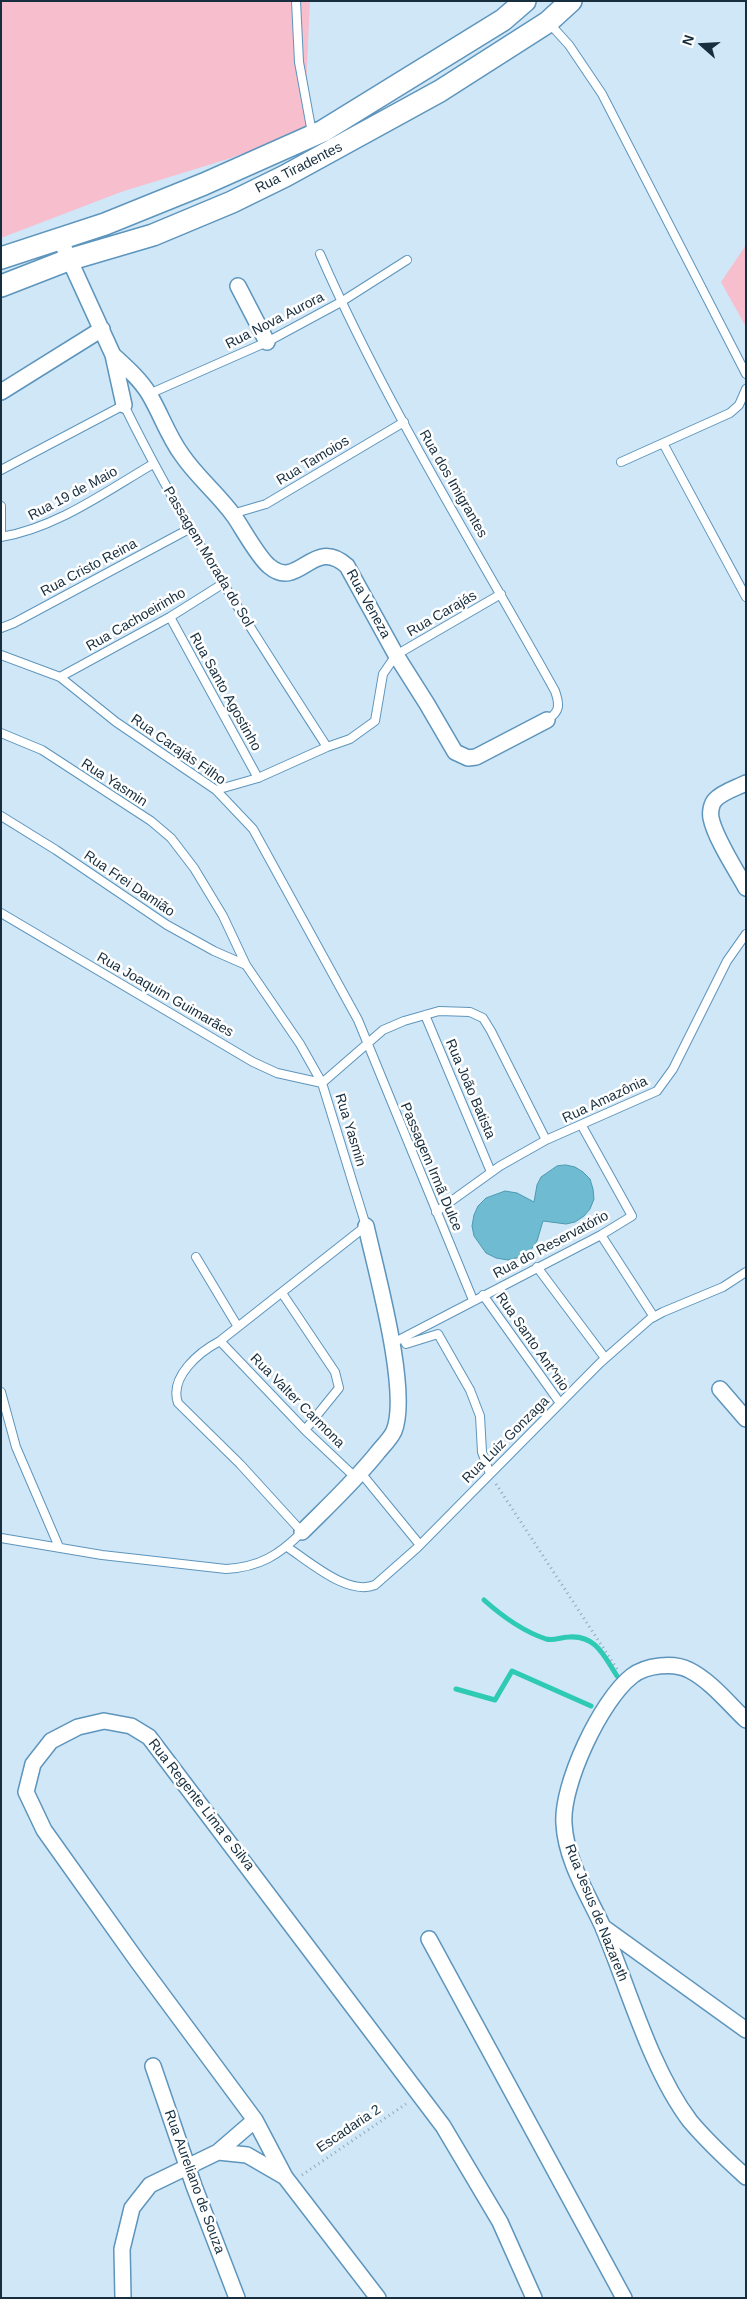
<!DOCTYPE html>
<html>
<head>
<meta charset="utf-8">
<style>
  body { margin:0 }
  #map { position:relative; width:747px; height:2299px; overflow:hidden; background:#d0e7f8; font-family:Helvetica,sans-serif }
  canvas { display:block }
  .frame { position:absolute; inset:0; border:2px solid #162e3e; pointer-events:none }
  .north { position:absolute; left:677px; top:20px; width:50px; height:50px; -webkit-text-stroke:4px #fff; paint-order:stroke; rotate:289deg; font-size:14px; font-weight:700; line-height:20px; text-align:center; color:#162e3e }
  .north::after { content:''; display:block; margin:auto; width:18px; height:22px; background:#162e3e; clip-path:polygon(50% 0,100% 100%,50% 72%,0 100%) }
</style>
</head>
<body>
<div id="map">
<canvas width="747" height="2299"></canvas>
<div class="frame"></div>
<div class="north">N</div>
</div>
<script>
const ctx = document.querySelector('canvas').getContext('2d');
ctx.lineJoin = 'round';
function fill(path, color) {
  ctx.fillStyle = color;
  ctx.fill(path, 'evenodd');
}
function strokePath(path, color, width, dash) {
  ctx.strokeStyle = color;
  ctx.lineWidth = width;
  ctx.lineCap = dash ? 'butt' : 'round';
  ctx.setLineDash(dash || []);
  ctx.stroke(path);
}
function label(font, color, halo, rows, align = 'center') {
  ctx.font = font + ' Helvetica,sans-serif';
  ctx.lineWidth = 5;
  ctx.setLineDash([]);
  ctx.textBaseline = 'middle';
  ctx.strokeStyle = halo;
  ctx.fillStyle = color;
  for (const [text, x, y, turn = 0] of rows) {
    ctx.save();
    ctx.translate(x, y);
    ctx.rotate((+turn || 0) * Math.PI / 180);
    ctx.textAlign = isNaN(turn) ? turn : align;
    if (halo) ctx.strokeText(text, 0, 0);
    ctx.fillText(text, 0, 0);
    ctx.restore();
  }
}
fill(new Path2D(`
  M1 1H310L305 111 307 131 228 159 121 192 1 238Z
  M746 245V327L721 282Z`), '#f7bece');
strokePath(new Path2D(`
  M484 1600C503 1617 522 1631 546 1639 553 1641 562 1637 569 1637 596 1635 604 1656 617 1676
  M456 1689 495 1700 512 1671 591 1706`), '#2ecab3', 5);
const building = new Path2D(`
  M566 1165 575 1167 583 1172 590 1179 593 1189 594 1199 590 1209 584 1216 575 1222 566 1224 543 1221 537 1241 530 1251 520 1257 508 1260 496 1258 486 1253 474 1236 472 1226 474 1215 478 1206 486 1198 505 1191 517 1193 534 1202 537 1185 541 1177 557 1166Z`);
fill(building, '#6ebbd2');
strokePath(building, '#4c99af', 1);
const lane = new Path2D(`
  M296 1 299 62 312 133
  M549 23 569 45 602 94 746 374
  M320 254C386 405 475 547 555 691 560 705 560 712 547 720
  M149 394 267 342 341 302 407 260
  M664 445 746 597
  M621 462 730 413 739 405 746 389
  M1 470 124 405C182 524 255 635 327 747
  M1 506V533
  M232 514 266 504 404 422
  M1 537C56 528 105 492 153 464
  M170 617 258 778
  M1 628 14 623 189 529
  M1 655 60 677 116 722 216 790 253 829 358 1020 473 1300
  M60 677 170 617 224 583
  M1 733 42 750 151 821 171 838 194 868 223 916 246 965 300 1044 322 1083 366 1226 220 1341C199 1352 169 1377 178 1403L240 1464 302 1532C279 1555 260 1567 226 1569L102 1555 1 1538
  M216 790 258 778 327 747 350 739 375 721 383 674 396 655 501 594
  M1 816 56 850 167 925 214 951 246 965
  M1 913 253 1062 277 1073 322 1083 383 1030 404 1021 439 1011 470 1012 483 1018 491 1031 546 1140
  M425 1015 491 1172
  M436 1212 500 1166 546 1140 657 1091 673 1069 727 961 746 934
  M601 1235 654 1317
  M196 1257 238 1327
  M537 1267 605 1358
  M282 1293 335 1372 339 1388 305 1430
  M483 1295 560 1403
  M403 1338 406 1344 438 1334 470 1390 480 1416 482 1452 490 1474
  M220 1341 305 1430 356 1478
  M391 1344 601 1235 632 1216 582 1126
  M1 1392 16 1447 59 1547
  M361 1473 420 1545
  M287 1547C310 1562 348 1596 375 1585L417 1548 600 1363 650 1319 663 1312 723 1287 746 1272`);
const street = new Path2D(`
  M60 239 113 355 124 405
  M238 286 267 342
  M113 355C126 367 140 379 149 394 161 414 168 436 182 455 197 477 218 494 234 516 243 529 258 557 269 566 299 592 313 535 347 566L396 655 427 704 455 752 468 758 476 757 547 720
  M1 392 102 329
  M746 783C736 788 722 792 715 800 711 804 710 813 711 818 715 838 736 870 746 888
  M720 1389 746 1419
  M302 1532C328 1506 355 1481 378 1452 383 1446 391 1438 394 1431 410 1392 376 1271 366 1226
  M746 1720C729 1704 711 1681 689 1670 674 1662 646 1665 632 1676 601 1700 561 1785 564 1824 566 1860 587 1893 602 1925 628 1986 650 2068 690 2121 707 2141 726 2159 746 2177
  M603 1927 746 2030
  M429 1939 624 2298
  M153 2066 194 2186 237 2298
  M218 2152 247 2155 285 2177
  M123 2298 122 2249 132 2208 150 2185 218 2152 255 2120
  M378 2298 285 2177 255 2120 138 1962 44 1830 26 1792 33 1764 51 1741 78 1727 104 1721 131 1726 149 1737 443 2126 500 2222 534 2298`);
const secondary = new Path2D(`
  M1 258 105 224 204 184 323 131 503 20 525 1
  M1 286 68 260 153 235 232 202 285 176 440 91 548 22 571 1`);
strokePath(lane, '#5d95bc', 10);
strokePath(street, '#5d95bc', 18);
strokePath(secondary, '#5d95bc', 24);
strokePath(new Path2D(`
  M496 1484 617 1669
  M302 2175 406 2104`), '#90a7b8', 3, [1, 4]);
strokePath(lane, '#fff', 8);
strokePath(street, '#fff', 15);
strokePath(secondary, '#fff', 21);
label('14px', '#162e3e', '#fff', [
  ["Rua Tiradentes",299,168,-27],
  ["Rua Nova Aurora",275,321,-27],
  ["Rua Tamoios",313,461,-31],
  ["Rua dos Imigrantes",453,484,60],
  ["Rua 19 de Maio",73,494,-28],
  ["Passagem Morada do Sol",208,557,59],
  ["Rua Cristo Reina",89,568,-28],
  ["Rua Veneza",368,604,61],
  ["Rua Carajás",442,614,-30],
  ["Rua Cachoeirinho",136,620,-30],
  ["Rua Santo Agostinho",225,692,61],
  ["Rua Carajás Filho",178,750,35],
  ["Rua Yasmin",114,783,33],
  ["Rua Frei Damião",129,884,34],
  ["Rua Joaquim Guimarães",165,995,30],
  ["Rua João Batista",470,1089,67],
  ["Rua Amazônia",605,1100,-25],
  ["Rua Yasmin",350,1130,73],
  ["Passagem Irmã Dulce",431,1167,67],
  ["Rua do Reservatório",551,1245,-28],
  ["Rua Santo Ant^nio",532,1342,55],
  ["Rua Valter Carmona",297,1401,45],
  ["Rua Luiz Gonzaga",506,1440,-45],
  ["Rua Regente Lima e Silva",201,1805,52],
  ["Rua Jesus de Nazareth",596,1913,68],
  ["Escadaria 2",349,2129,-34],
  ["Rua Aureliano de Souza",194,2182,70]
]);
</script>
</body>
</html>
